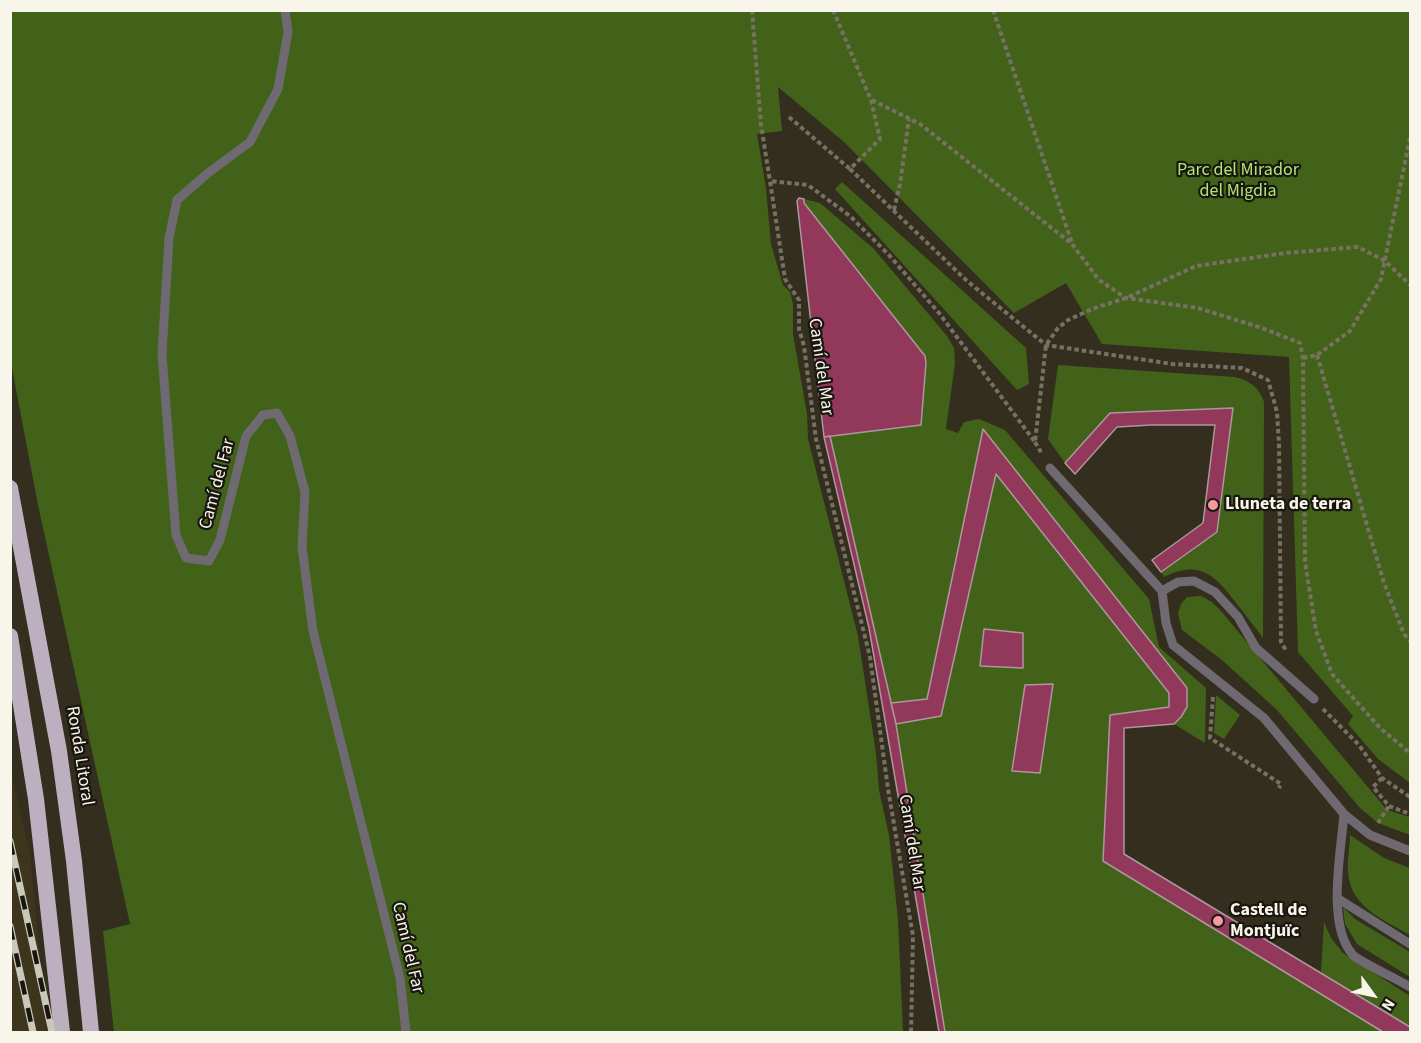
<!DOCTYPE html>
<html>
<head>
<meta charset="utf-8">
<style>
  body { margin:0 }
  #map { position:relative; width:1421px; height:1043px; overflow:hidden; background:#332e1d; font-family:"Source Sans 3",sans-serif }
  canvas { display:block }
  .frame { position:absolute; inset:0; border:12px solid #f8f5ea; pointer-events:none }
  .north { position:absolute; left:1343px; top:965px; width:60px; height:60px; -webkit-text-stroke:4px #19160f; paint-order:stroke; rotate:123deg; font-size:16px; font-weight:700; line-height:24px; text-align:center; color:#f8f5ea }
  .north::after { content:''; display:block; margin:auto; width:21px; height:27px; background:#f8f5ea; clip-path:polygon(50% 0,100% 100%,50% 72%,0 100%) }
</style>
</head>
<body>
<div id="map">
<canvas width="1421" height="1043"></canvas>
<div class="frame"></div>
<div class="north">N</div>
</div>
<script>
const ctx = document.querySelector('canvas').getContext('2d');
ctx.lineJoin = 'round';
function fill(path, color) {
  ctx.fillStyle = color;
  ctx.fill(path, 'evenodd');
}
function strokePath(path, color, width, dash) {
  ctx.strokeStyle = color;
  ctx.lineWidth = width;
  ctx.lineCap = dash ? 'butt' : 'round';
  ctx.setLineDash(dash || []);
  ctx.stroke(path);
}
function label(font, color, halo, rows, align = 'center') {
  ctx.font = font + ' "Source Sans 3",sans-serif';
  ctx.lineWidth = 4.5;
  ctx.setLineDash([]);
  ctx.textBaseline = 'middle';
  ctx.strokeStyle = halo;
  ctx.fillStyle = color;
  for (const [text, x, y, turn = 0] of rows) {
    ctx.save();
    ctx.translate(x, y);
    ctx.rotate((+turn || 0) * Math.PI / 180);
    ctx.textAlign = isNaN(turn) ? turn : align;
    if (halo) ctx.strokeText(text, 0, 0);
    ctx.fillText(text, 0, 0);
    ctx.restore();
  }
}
fill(new Path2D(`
  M10 767 30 854 47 1032H11Z`), '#3d361d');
fill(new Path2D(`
  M10 11H1410V783L1378 759 1348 724 1353 716 1298 652 1289 357 1102 344 1066 283 1014 313 844 142 778 87 782 131 757 134 766 188 771 244 783 285 790 292 793 304V334L807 414 808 439 858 636 876 753 879 790 889 835 898 919 903 1032H114L103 931 130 924 38 505 11 363Z
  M842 182 1026 348 1029 384 1017 390 835 189Z
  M804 199 820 203 874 249 947 336 954 348 955 363 946 429 958 433 964 422 979 419 1005 430 1149 599 1159 647 1206 688 1205 743 1174 724C1186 713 1189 703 1187 688L984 430 927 699 891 703 830 436 924 356 804 203Z
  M1058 365 1235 377C1250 381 1259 387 1264 402L1263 638C1255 627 1246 616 1237 604 1215 576 1201 559 1164 577L1161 572 1217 532 1233 408 1110 413 1065 463 1048 439Z
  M996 474 1169 693V707L1110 715 1103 861 1383 1032H943L919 892 896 724 941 716Z
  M1201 596 1212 602 1221 611 1387 810 1410 817V835L1378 823 1360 808 1277 710 1222 660 1182 630 1178 613 1181 604 1187 597Z
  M1216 695 1240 715 1224 739 1214 733Z
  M1350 835 1384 858 1410 868V935C1384 920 1350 907 1348 872 1347 860 1350 847 1350 835Z
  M1343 907 1355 919 1410 952V977L1357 944 1345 924Z
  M1324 922 1331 938 1343 953 1410 996V1027L1321 973Z`), '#42621a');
const building = new Path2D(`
  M799 198 804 199V203L925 356 926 363 921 425 824 437 797 201Z
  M1233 408 1217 532 1161 572 1152 560 1203 523 1215 425H1151L1117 427 1075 474 1065 463 1110 413Z
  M983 429 1187 688V707L1181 717 1174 724 1124 728V854L1410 1027V1032H1383L1103 861 1110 715 1169 707V693L996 474 941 716 896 724 891 703 927 699Z
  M830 436 896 724 945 1032H939L869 628 824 437Z
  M984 629 1023 633V668L980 666Z
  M1053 684 1040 773 1012 771 1025 685Z`);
fill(building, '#92395b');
strokePath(building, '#af969d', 1.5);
strokePath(new Path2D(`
  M752 10 761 125 770 181
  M833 10 871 100 880 139 850 169 967 281 1046 345 1172 364 1242 368 1268 380 1277 412 1279 444 1281 642 1287 652
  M993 10 1072 243
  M872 100 920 124 1072 244 1099 280 1126 298 1198 308 1262 328 1300 343 1303 358 1305 562 1316 631 1332 674 1380 728 1410 753
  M789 117 850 169
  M894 210 900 184 909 119
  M1317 355 1384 583 1404 634 1410 641
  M1303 358 1317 355 1350 331 1381 279 1410 138
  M1035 442 1042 454
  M1213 697 1210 738 1281 784 1279 788
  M1323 709 1359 745 1382 778 1410 797
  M1382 778 1373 787 1389 806 1410 814
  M1378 823 1389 806
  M911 1032 913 936 888 789 870 657 816 439 804 346 799 329V300L785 279 770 181 808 185 850 216 889 255 939 313 1035 442 1046 345 1058 328 1068 320 1092 309 1126 298 1196 266 1285 253 1358 247 1385 261 1410 285`), '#767162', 4, [4.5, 3]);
strokePath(new Path2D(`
  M285 10 288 32 278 89 250 142 208 173 177 200 169 238 162 354 176 535 186 558 209 561 220 540 246 436 263 415 277 413 290 436 305 492 302 547 313 631 400 978 406 1032
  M1050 468 1162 591
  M1314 699 1256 648 1238 617 1215 592 1194 581 1178 582 1162 591 1166 623 1173 645 1264 718 1344 814 1370 835 1410 851
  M1344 814C1341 852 1326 925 1353 955 1360 962 1399 980 1410 987
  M1337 898 1410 944`), '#6f6971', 9);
strokePath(new Path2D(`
  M10 488 59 751 74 861 91 1032
  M10 636 36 799 62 1032`), '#bcb0c0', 16);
const rail = new Path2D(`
  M10 841 52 1032
  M10 926 33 1032`);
strokePath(rail, '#cac7bb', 7);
strokePath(rail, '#19160f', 4.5, [14]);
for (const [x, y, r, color] of [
  [1213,505,6,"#f59b9e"],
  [1218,921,6,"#f59b9e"]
]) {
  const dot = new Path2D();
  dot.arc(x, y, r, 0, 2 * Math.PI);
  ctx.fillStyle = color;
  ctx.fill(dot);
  strokePath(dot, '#19160f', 2);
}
label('18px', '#aee573', '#19160f', [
  ["Parc del Mirador",1238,171],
  ["del Migdia",1238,192]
]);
label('18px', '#f8f5ea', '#19160f', [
  ["Camí del Mar",820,367,82],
  ["Camí del Far",218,484,-75],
  ["Ronda Litoral",79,756,81],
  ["Camí del Mar",911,843,81],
  ["Camí del Far",407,948,77]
]);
label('bold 18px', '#f8f5ea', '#19160f', [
  ["Lluneta de terra",1225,505],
  ["Castell de",1230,911],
  ["Montjuïc",1230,932]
], 'left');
</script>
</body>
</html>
